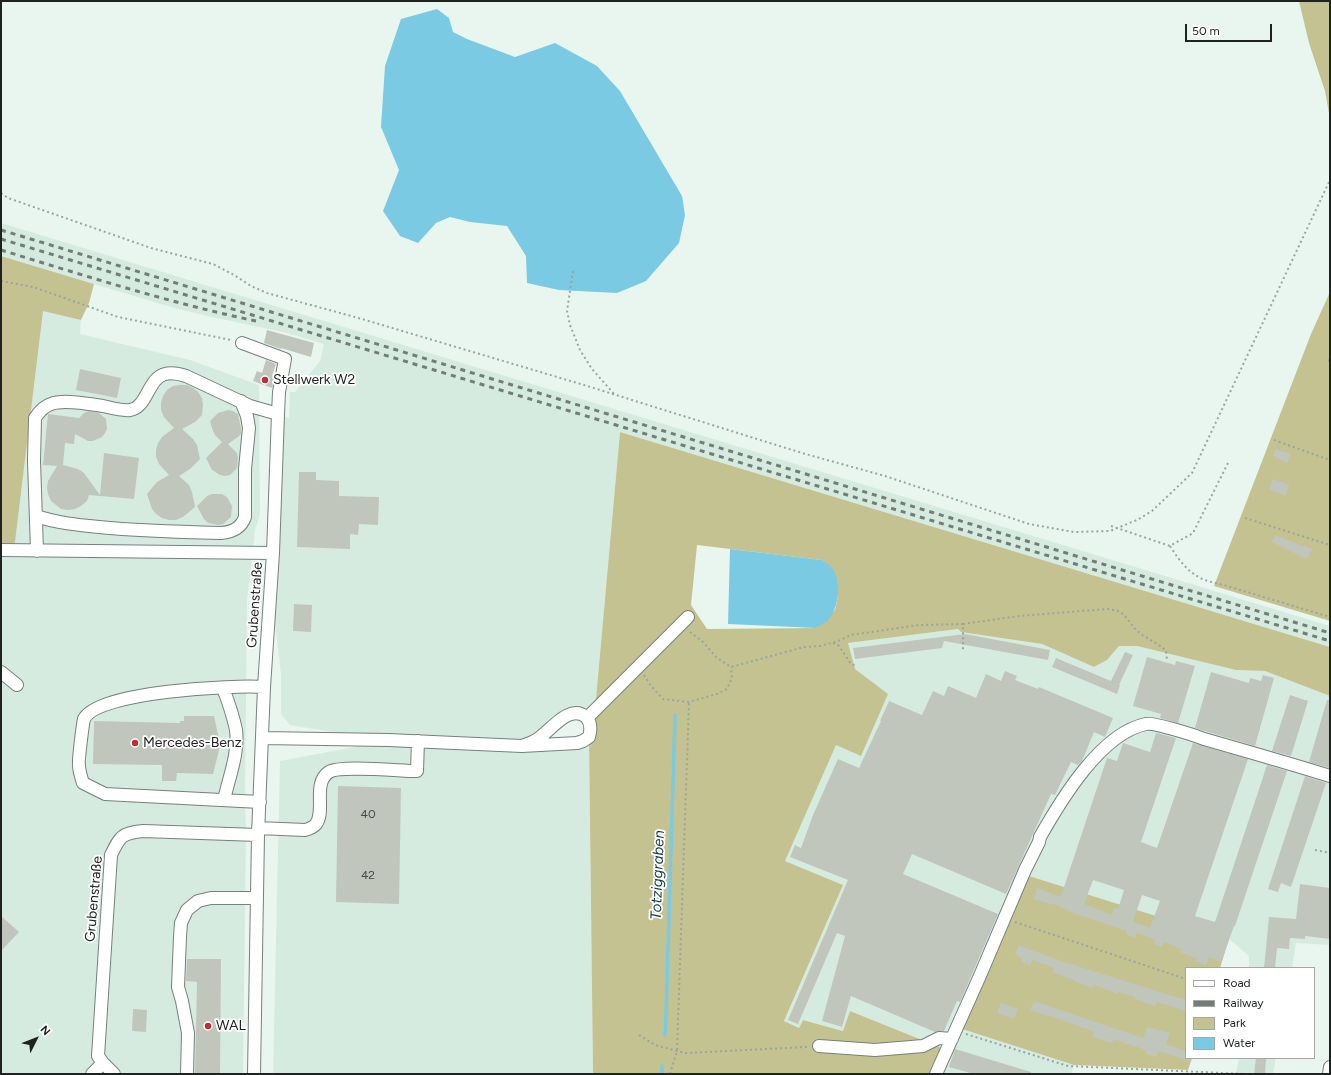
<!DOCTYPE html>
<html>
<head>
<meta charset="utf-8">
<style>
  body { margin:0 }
  #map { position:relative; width:1331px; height:1075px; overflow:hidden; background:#e9f6ef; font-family:Figtree,sans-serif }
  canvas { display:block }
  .frame { position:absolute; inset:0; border:2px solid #1e2220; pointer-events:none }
  .legend { position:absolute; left:1185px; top:967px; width:130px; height:92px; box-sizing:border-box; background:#fff; border:1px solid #a5a7a6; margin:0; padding:5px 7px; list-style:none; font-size:12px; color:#1e2220 }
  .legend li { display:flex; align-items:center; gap:8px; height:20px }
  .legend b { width:20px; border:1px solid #a5a7a6 }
  .north { position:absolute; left:16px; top:1019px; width:40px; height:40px; -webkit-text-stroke:3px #fff; paint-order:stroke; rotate:48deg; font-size:11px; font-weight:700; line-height:16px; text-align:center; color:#1e2220 }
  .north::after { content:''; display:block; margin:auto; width:14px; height:18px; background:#1e2220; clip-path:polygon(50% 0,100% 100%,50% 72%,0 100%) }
  .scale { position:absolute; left:1185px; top:24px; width:87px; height:18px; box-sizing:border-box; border:2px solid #1e2220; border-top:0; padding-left:5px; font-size:12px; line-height:14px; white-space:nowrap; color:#1e2220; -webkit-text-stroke:3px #fff; paint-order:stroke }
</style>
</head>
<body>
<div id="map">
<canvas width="1331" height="1075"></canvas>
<div class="frame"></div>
<ul class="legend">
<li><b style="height:5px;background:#fff"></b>Road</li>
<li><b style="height:5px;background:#747c78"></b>Railway</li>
<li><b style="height:11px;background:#c4c291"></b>Park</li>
<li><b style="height:11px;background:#79cae2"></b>Water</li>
</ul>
<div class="north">N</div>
<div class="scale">50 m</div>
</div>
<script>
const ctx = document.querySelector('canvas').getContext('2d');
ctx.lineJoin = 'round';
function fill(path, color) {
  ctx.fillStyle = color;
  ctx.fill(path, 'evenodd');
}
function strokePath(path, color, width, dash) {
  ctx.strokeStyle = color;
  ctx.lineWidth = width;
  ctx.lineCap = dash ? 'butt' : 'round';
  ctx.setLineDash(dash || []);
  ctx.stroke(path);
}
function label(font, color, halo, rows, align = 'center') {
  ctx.font = font + ' Figtree,sans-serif';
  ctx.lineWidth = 3.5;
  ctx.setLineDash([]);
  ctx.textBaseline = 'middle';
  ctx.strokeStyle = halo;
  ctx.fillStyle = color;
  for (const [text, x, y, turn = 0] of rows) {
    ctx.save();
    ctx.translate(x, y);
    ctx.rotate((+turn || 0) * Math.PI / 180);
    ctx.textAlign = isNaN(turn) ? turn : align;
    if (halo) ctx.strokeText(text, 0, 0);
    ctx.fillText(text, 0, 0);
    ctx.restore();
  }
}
fill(new Path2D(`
  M1 223 1330 626V647L620 432 595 711 580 713 538 739 589 737 593 1074H273L280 761 386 741 290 725 281 714V675L271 589 278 414 289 418 290 392H295L320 361 324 344 287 333 207 316 174 308 1 256Z
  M1 297 43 310 81 320 80 334 190 360 259 385 260 515 255 530 247 602 245 802 246 830 243 1074H1Z
  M958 629 961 632 1042 644 1094 667 1107 660 1119 646H1137L1236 670 1265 671 1330 696V945L1296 943 1292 968H1249V956L1229 939 962 1029 1074 1065 1071 1074H931L942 1048 850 1011 844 1031 803 1020 799 1028 784 1021 843 885 785 861 836 744 854 669 848 643Z
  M1239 1058H1276L1273 1074H1236Z`), '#d6ebe0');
fill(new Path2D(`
  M1299 1H1330V119L1325 91 1309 43Z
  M1 256 94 284 89 303 81 320 43 311 14 550H1Z
  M1330 292V621L1214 586 1311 334Z
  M620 432 1330 647V696L1265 671 1236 670 1137 646H1119L1107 660 1094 667 1042 644 961 632 958 629 848 643 855 669 888 694 861 756 836 745 785 861 843 885 784 1021 799 1028 803 1020 843 1031 850 1011 942 1048 931 1074H593L589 737 595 710ZM697 545 822 560 837 580 838 596 835 610 816 628 707 629 691 605Z
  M1029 876 1229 939 1220 968H1186V1058H1192L1188 1070 1074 1065 962 1029 985 973Z`), '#c4c291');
fill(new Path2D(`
  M437 9 449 18 453 32 467 39 515 57 555 43 597 66 620 91 682 196 685 215 679 243 646 281 617 293 559 290 527 283 526 256 507 226 470 222 450 217 436 223 418 243 400 236 383 211 399 170 381 127 385 66 401 19Z
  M730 549 822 560C825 563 830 565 832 568 842 581 839 607 829 619 826 623 820 625 816 628L728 624Z`), '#79cae2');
strokePath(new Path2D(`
  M665 1035 666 1015 675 715
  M662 1074V1066`), '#79cae2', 3.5);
fill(new Path2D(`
  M267 330 314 343 311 357 281 348V349L264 343Z
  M266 360 276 364 272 376 274 377 272 388 253 381 257 371 262 373Z
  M80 369 121 378 117 398 76 390Z
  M180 385H187L193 388 198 392 202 398 203 405 202 415 195 422 182 429 193 439 197 445 200 459 190 469 179 476 189 485 192 492 195 507 183 517 176 520H169L162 518 156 514 152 509 147 494 157 482 169 475 159 464 156 457V450L158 443 162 437 174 428 164 417 161 410V403L163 396 167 390 173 386Z
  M228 410 233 411 238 414 241 428V434L238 437 228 444 237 453 238 458 237 468 230 475 225 476 220 475 212 470 206 458 222 442 215 435 213 431 210 421 218 413Z
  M89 411 99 413 106 419 107 429 105 433 102 437 93 441H88L75 434 74 444 65 443 63 465 78 469 84 473 100 495 104 453 139 458 134 499 89 495 87 501 81 506 75 509 68 510 61 509 51 501 48 494 47 488 48 481 57 466 43 465 48 414 79 418 84 413Z
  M1276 449 1291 454 1287 463 1273 456Z
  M299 472H316V480L339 481V496L379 497 378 525 359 524 358 535 350 534V549L297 547Z
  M1273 479 1289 485 1286 496 1269 489Z
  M212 494H222L227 497 232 506 231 517 223 524 218 525 208 523 204 519 197 506 207 496Z
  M1275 535 1302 546V545L1312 549 1307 559 1272 542Z
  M294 604 312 605 311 632 293 631Z
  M965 634 1050 650 1048 660 944 641 942 648 855 659 853 648Z
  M1125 652 1133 655 1119 685H1120L1117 694 1052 667 1056 658 1111 681Z
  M1147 657 1175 665 1176 661 1195 666 1178 723 1160 718 1161 714 1133 706Z
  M1005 671 1017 676 1015 680 1038 689 1039 687 1113 718 1105 737 1094 732 1082 761 1078 765 1071 762 1055 795 1051 794 1006 894 912 854 903 874 998 914 960 1002 957 1001 944 1031 935 1032 851 996 842 1027 822 1021 845 936 837 933 798 1024 788 1020 848 880 790 857 795 845 801 848 813 815 838 759 859 768 881 721H880L889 701 922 715 933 691 944 696 948 686 976 698 986 674 1001 681Z
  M1211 672 1249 683 1250 678 1261 681 1263 675 1274 678 1255 746 1195 728Z
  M1290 695 1308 701 1291 756 1272 751Z
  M1327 700H1330V768L1309 762Z
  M184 716H214L219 739V750L213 774 177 773 176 781H162V765L93 764 94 721 180 723V721H184Z
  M1156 733 1176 738 1141 842 1157 848 1193 743 1248 759 1195 916 1215 922 1267 765 1287 771 1235 926H1234L1221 962 1209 957 1206 965 1196 961 1197 959 1180 952 1181 949 1164 942 1162 947 1154 944 1155 940 1137 933 1135 938 1126 934 1127 931 1076 914 1054 904V905L1034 899 1037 888 1060 897 1063 890 1107 758 1117 761 1123 743 1150 752ZM1093 880 1124 890 1118 909 1114 908 1112 915 1084 904ZM1142 895 1160 901 1150 928 1133 922Z
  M1305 776 1326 783 1291 887 1281 883 1278 892 1268 889Z
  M338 786 401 788 399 904 336 902Z
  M1300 884 1330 888V939L1305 936V939L1290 938 1289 949 1277 948 1275 968H1264L1269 917 1296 919Z
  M1 916 19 932 1 951Z
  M1018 945 1064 962 1186 1000V1011L1157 1002 1155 1006 1135 999V997L1118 992V994L1094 985 1093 988 1074 981V980L1052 972 1054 968 1032 960 1030 965 1021 961 1022 958 1015 955Z
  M187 959H221L220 1074H195L197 982 186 981Z
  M1034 1001 1143 1038 1147 1027 1170 1033 1166 1044 1186 1051V1058H1190L1189 1061 1159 1051 1156 1057 1145 1053 1146 1050 1113 1039 1112 1043 1092 1037 1094 1032 1048 1015V1016L1030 1010Z
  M1001 1003 1018 1009 1014 1019 997 1013Z
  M133 1009 147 1010 146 1032 132 1031Z
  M955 1049 1031 1072V1074H974L949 1067Z
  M1256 1058H1266L1265 1074H1254Z`), '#c0c6bc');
const minor = new Path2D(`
  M242 343 285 359 279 392 278 414 273 553 264 687 258 835 254 1074
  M36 516C57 523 78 525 99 527 140 531 180 532 221 533 233 532 241 528 245 517V469L249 428 247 416 241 401
  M1 550 273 553
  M37 551 34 461 35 418C39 412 44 406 51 404 63 399 90 404 103 406 112 408 121 411 130 410 147 408 148 378 165 374 172 372 180 374 186 376L250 406 278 414
  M1 672 17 685
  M223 688C228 701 233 715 236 730 239 753 229 777 224 800
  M587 718 688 617
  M262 738 388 740 522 746C528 744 534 742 539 738 551 730 570 703 586 717 592 723 591 730 589 737L583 741 577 743 522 746
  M260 802 105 794 83 783C81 777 79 771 79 765 78 761 83 723 84 719 98 691 234 685 264 687
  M258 828 305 830C309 829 313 828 316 824 326 811 312 783 329 772 340 765 401 771 417 771L418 741
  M819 1046 875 1050 923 1046 939 1038 952 1039
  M92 1074 103 1063
  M114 1074 103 1063 98 1056 111 855C120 836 122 833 143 831L258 835
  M187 1074 188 1033 182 1001 178 987 180 937 181 923 187 910 198 901 211 898H257
  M936 1074 979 978 1025 870 1039 842 1040 837C1061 800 1101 733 1146 724 1153 722 1194 735 1204 739 1246 751 1288 763 1330 776
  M1329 1074 1330 1067`);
strokePath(minor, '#76817b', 14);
strokePath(new Path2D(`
  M1 193 8 198 151 248 213 264 234 275 251 286 267 293 362 319 584 385 802 453 885 476 1029 524 1074 532 1110 531 1137 520 1152 511 1192 473 1330 180
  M573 271 567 311 570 325 580 350 592 369 615 395
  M1 281 33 287 56 295 118 317 231 340
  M1328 360 1330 361
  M1274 440 1330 460
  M1245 518 1330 545
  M1111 526 1170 546 1193 533 1229 461
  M1170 546C1182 565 1194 580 1217 583L1330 617
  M963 624 1019 616 1107 609 1119 611 1124 615 1136 630 1144 636 1162 647 1166 651 1167 660
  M690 632 702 641 717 658 731 667 804 647 820 646 838 641 851 635 919 625 963 624V652
  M833 643 839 646 851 664 857 666
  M644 675 651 686 663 699 689 702 717 694 727 689 732 678 731 667
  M1315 850 1330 853
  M1015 922 1186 979
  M966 1034 1068 1066 1245 1074
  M639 1035 655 1045 685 1053 807 1047
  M670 1074 677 1051 689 702`), '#9aa49f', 2, [2, 3]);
strokePath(minor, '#fff', 12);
strokePath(new Path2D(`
  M1 230 1330 633
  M1 239 1330 641
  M1 250C86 276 170 303 256 321`), '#747c78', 3, [5, 5]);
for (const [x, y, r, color] of [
  [265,380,4,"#be2d39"],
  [135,743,4,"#be2d39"],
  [208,1026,4,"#be2d39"]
]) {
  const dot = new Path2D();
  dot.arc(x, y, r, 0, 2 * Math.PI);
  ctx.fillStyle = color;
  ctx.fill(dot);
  strokePath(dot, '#fff', 1.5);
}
label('12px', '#464b47', null, [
  ["40",368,814],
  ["42",368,875]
]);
label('14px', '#1e2220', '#fff', [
  ["Stellwerk W2",273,380],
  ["Mercedes-Benz",143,743],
  ["WAL",216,1026]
], 'left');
label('14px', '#1e2220', '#fff', [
  ["Grubenstraße",255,605,-86],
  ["Grubenstraße",94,899,-85]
]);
label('italic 15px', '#143a45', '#fff', [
  ["Totziggraben",658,875,-88]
]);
</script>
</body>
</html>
